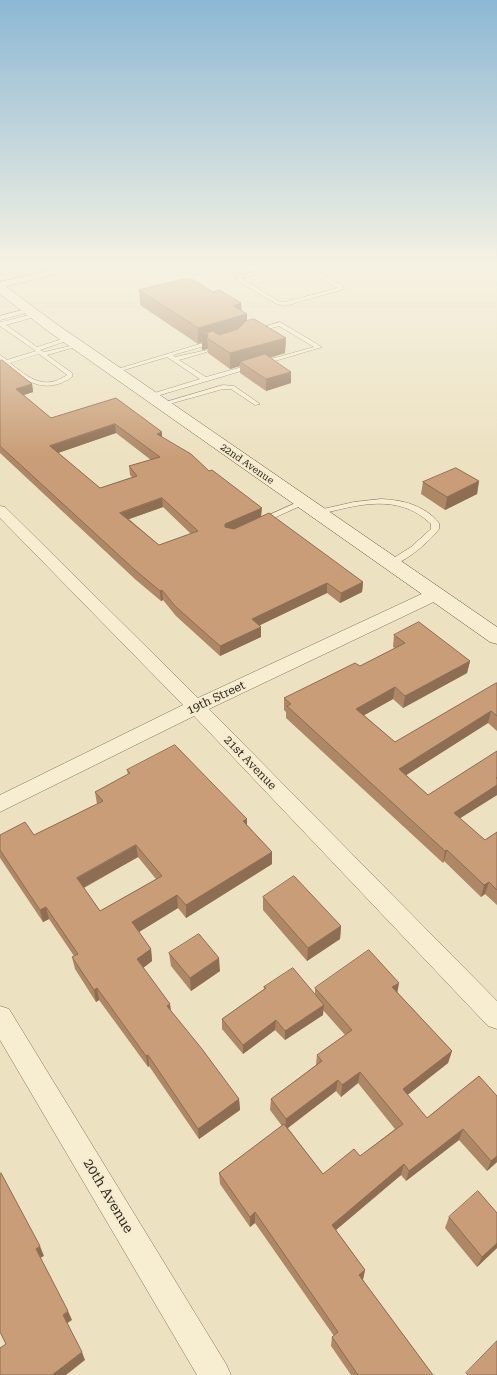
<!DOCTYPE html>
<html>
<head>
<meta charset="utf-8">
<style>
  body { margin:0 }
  canvas { display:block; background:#ece1c0 }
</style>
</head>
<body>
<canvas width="497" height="1375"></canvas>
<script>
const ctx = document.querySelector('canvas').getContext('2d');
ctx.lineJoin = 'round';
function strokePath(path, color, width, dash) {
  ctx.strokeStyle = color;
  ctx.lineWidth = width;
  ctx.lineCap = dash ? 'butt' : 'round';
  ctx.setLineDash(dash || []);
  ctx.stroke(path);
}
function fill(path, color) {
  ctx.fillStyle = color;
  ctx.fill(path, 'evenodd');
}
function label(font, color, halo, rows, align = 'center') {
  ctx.font = font + ' "Roboto Serif",serif';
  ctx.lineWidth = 4;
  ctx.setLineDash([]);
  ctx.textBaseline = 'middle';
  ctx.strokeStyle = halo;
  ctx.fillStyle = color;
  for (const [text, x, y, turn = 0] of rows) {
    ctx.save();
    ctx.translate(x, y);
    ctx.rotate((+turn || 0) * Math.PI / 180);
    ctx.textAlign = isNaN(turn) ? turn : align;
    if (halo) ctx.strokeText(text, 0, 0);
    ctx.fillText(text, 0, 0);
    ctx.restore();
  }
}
const lane = new Path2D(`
  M280 265H290L241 278 280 302H285L338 288 299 265H305L343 286 344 289 285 306 277 304 238 281 236 277Z
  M30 308 33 310 32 311 0 320V316Z
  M36 313 38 314V316L6 325 37 347 69 337 72 339 40 350 44 352 79 344V346L47 355 72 373V377C43 397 23 379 0 360V355L7 360 36 351 0 326V321L2 322ZM39 354 66 374 67 375C44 391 29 378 10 363Z
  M280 322 322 347 150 398 147 396 148 395 200 379 167 357 114 373 111 371 213 340 216 342 215 343 173 355 175 357 207 350V352L179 360 206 377 314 347 279 326 257 332 254 330Z
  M223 385 234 386 260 404 255 405 231 389H223L162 406 159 404Z
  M381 499C403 500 424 505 439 523V529C429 542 406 562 390 566L386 564 387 562 411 547 431 529V524C398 492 357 505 317 515L313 513 314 511 354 502Z
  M300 501H303L307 503 265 522H262L258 520Z`);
const street = new Path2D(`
  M73 265H92L0 288V282Z
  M0 506 5 507 198 698 428 591 434 590 440 591 442 595 440 599 209 709 497 1001V1029L488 1026 194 716 0 812V795L183 705 0 518Z
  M0 1006 9 1009 226 1364 231 1375H197L0 1040Z`);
const secondary = new Path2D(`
  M0 284 4 285 55 323 497 627V644L490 642 45 329 0 294Z`);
strokePath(lane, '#847259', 1);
strokePath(street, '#847259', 1);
strokePath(secondary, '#65533c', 1);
fill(lane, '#f7eed2');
fill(street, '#f7eed2');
fill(secondary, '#f7eed2');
fill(new Path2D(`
  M139 290 213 292 241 303V311L247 314V321L286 338 285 353 270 358 291 372V383L266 391 240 373V366L230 369 208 353V349L202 350V342L198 344 140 305Z
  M0 361 32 384 33 392 24 395 51 418 116 398 162 437 209 471 261 516 363 582 362 592 340 603 327 593 260 625 261 627V637L220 656 176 616 163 600 161 601 136 580 0 453ZM116 433 151 460 129 466 130 475 132 477 100 488 58 453ZM163 507 191 534 159 545 129 519Z
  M479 481 477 494 445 510 421 494 423 482Z
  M394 635 470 661 467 673 403 708 393 699 364 715 395 742 497 683V731L488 723 406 775 428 795H497L460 818 485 840 497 832V905L485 894 481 897 444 861 443 863 286 718V712L284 710V698L360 666 395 648 393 647Z
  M127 770 247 825 272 852V864L186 918 178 908 139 932 151 949 152 961 143 968 170 1004 171 1011 239 1099 240 1110 199 1139 149 1066 148 1067 99 1000 96 1002 75 969 72 957 74 956 49 919 43 922 0 858V835H34L97 804 95 792 128 775ZM138 857 156 879 100 911 84 888Z
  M263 897 341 926 340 939 307 961 263 910Z
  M169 953 220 971 191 991 171 966Z
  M264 987 315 994V988L397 992 452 1051 448 1063 407 1095 427 1118 479 1076 497 1162 487 1171 459 1140 406 1181 401 1175 336 1230 365 1270 363 1280 433 1375H351L331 1346 332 1337 334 1336 255 1223 250 1227 220 1184 219 1173 282 1126 270 1110 271 1099 316 1065 317 1055 345 1035 323 1010V1015L285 1040 275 1030 243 1054 222 1029V1019L264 989ZM358 1083 395 1129 360 1156 323 1174 288 1128 336 1091 341 1097Z
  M449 1217 497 1248 477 1267 445 1228Z`), '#ad8766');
fill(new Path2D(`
  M22 265H29L23 267Z
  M241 303 242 316 247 314V329L207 338 208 349 202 350V342L198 344V328L233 306Z
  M286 338 285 353 245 365 240 362V366L230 369V353Z
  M291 372V383L266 391V379Z
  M32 384 33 392 17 397 16 389Z
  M115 424 116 433 52 455 50 446Z
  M162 432V441L157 434Z
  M479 481 477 494 445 510 447 497Z
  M162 498 163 507 121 522 120 513Z
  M262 508 261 517 225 534V524Z
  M363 582 362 592 340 603 341 593Z
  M327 583V593L252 629V619Z
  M162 590 163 600 161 601 160 591Z
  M261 627V637L220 656V646Z
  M470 661 467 673 403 708 405 696Z
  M395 687 393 699 354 721 356 709Z
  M491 711 488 723 397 781 399 769Z
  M497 777V795L451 824 454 813Z
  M247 819V831L243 821Z
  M136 845 138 857 79 890 77 878Z
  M447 850 444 861 443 863 445 851Z
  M272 852V864L186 918V905Z
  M489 882 485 894 481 897 484 885Z
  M177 895 178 908 134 935 132 922Z
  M46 907 49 919 43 922 40 910Z
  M341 926 340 939 307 961 308 948Z
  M151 949 152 961 139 971 137 959Z
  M219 958 220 971 191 991 190 978Z
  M399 983 397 995 392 987Z
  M97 988 99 1000 96 1002 94 990Z
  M170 1004 171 1016 167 1006Z
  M324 1005 323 1015 285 1040V1031Z
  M276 1020 275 1030 243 1054V1045Z
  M452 1051 448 1063 400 1101 403 1089Z
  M148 1055 149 1066 148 1067 146 1056Z
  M360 1072 358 1083 341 1097 342 1085Z
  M338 1080 336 1091 285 1130 286 1119Z
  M239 1099 240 1110 199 1139 198 1129Z
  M463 1129 459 1140 406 1181 409 1171Z
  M497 1156V1162L487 1171 491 1161Z
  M404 1164 401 1175 330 1235 332 1225Z
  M255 1212V1223L250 1227V1217Z
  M497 1243V1248L477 1267 482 1257Z
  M40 1246 44 1256 40 1258 36 1249Z
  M365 1270 363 1279 357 1285 359 1275Z
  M68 1311 72 1320 66 1324 63 1315Z
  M82 1352 85 1360 66 1375H52Z`), '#8d6e53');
const building = new Path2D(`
  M190 278 213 292 219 290 241 303 233 306 247 314 198 328 139 290Z
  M254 319 286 338 230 353 207 338 208 334H202L220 329 214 332 219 335 238 329 246 321Z
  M265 354 291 372 266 379 240 362Z
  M2 360 32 384 16 389 51 418 116 398 162 432 157 434 191 454 209 471 212 470 262 508 225 524V527L234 529 269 513 363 582 341 593 327 583 252 619 261 627 220 646 175 606 162 590 160 591 135 570 0 446V361ZM115 424 160 457 129 466 137 476 100 488 50 446ZM162 498 198 531 159 545 120 513Z
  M456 468 479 481 447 497 423 482Z
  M419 622 470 661 405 696 395 687 356 709 395 742 496 683H497V716L491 711 399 769 428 795 497 751V777L496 778 497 779V785L454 813 485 840 497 832V890L489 882 484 885 447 850 445 851 287 706 291 704 284 698 355 663 360 666 405 643 394 635Z
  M175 745 247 819 243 821 272 852 186 905 177 895 132 922 151 949 137 959 170 1004 167 1006 202 1049 239 1099 198 1129 148 1055 146 1056 97 988 94 990 72 957 78 954 46 907 40 910 0 850V835L25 822 34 835 103 801 95 792 130 773 127 770ZM136 845 162 876 100 911 77 878Z
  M294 876 341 926 308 948 263 897Z
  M199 934 219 958 190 978 169 953Z
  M369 950 399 983 392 987 452 1051 403 1089 427 1118 479 1076 497 1096V1156L491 1161 463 1129 409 1171 404 1164 332 1225 365 1270 359 1275 433 1375H358L332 1337 338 1332 255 1212 250 1217 219 1173 284 1124 323 1174 354 1149 360 1156 403 1124 360 1072 342 1085 338 1080 286 1119 271 1099 322 1061 317 1055 352 1030 315 988Z
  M293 968 324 1005 285 1031 276 1020 243 1045 222 1019 266 988 264 987Z
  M1 1173 40 1246 36 1249 68 1311 63 1315 82 1352 52 1375H0V1348L6 1344 0 1332V1174Z
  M478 1191 497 1213V1243L482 1257 449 1217Z
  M497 1341V1375H468L466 1373Z`);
fill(building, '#c99d77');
strokePath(building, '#8d6e53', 1);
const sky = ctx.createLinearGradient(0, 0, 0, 458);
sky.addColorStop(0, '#8cb8d4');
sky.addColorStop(0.58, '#f6f2e3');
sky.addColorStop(1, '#f6f2e300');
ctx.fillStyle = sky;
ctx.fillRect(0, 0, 497, 458);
label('10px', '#34291c', '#f3ebcf', [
  ["22nd Avenue",247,464,35]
]);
label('12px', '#34291c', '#f3ebcf', [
  ["19th Street",216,698,-25],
  ["21st Avenue",250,763,46]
]);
label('14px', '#34291c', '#f3ebcf', [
  ["20th Avenue",108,1196,59]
]);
</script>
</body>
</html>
